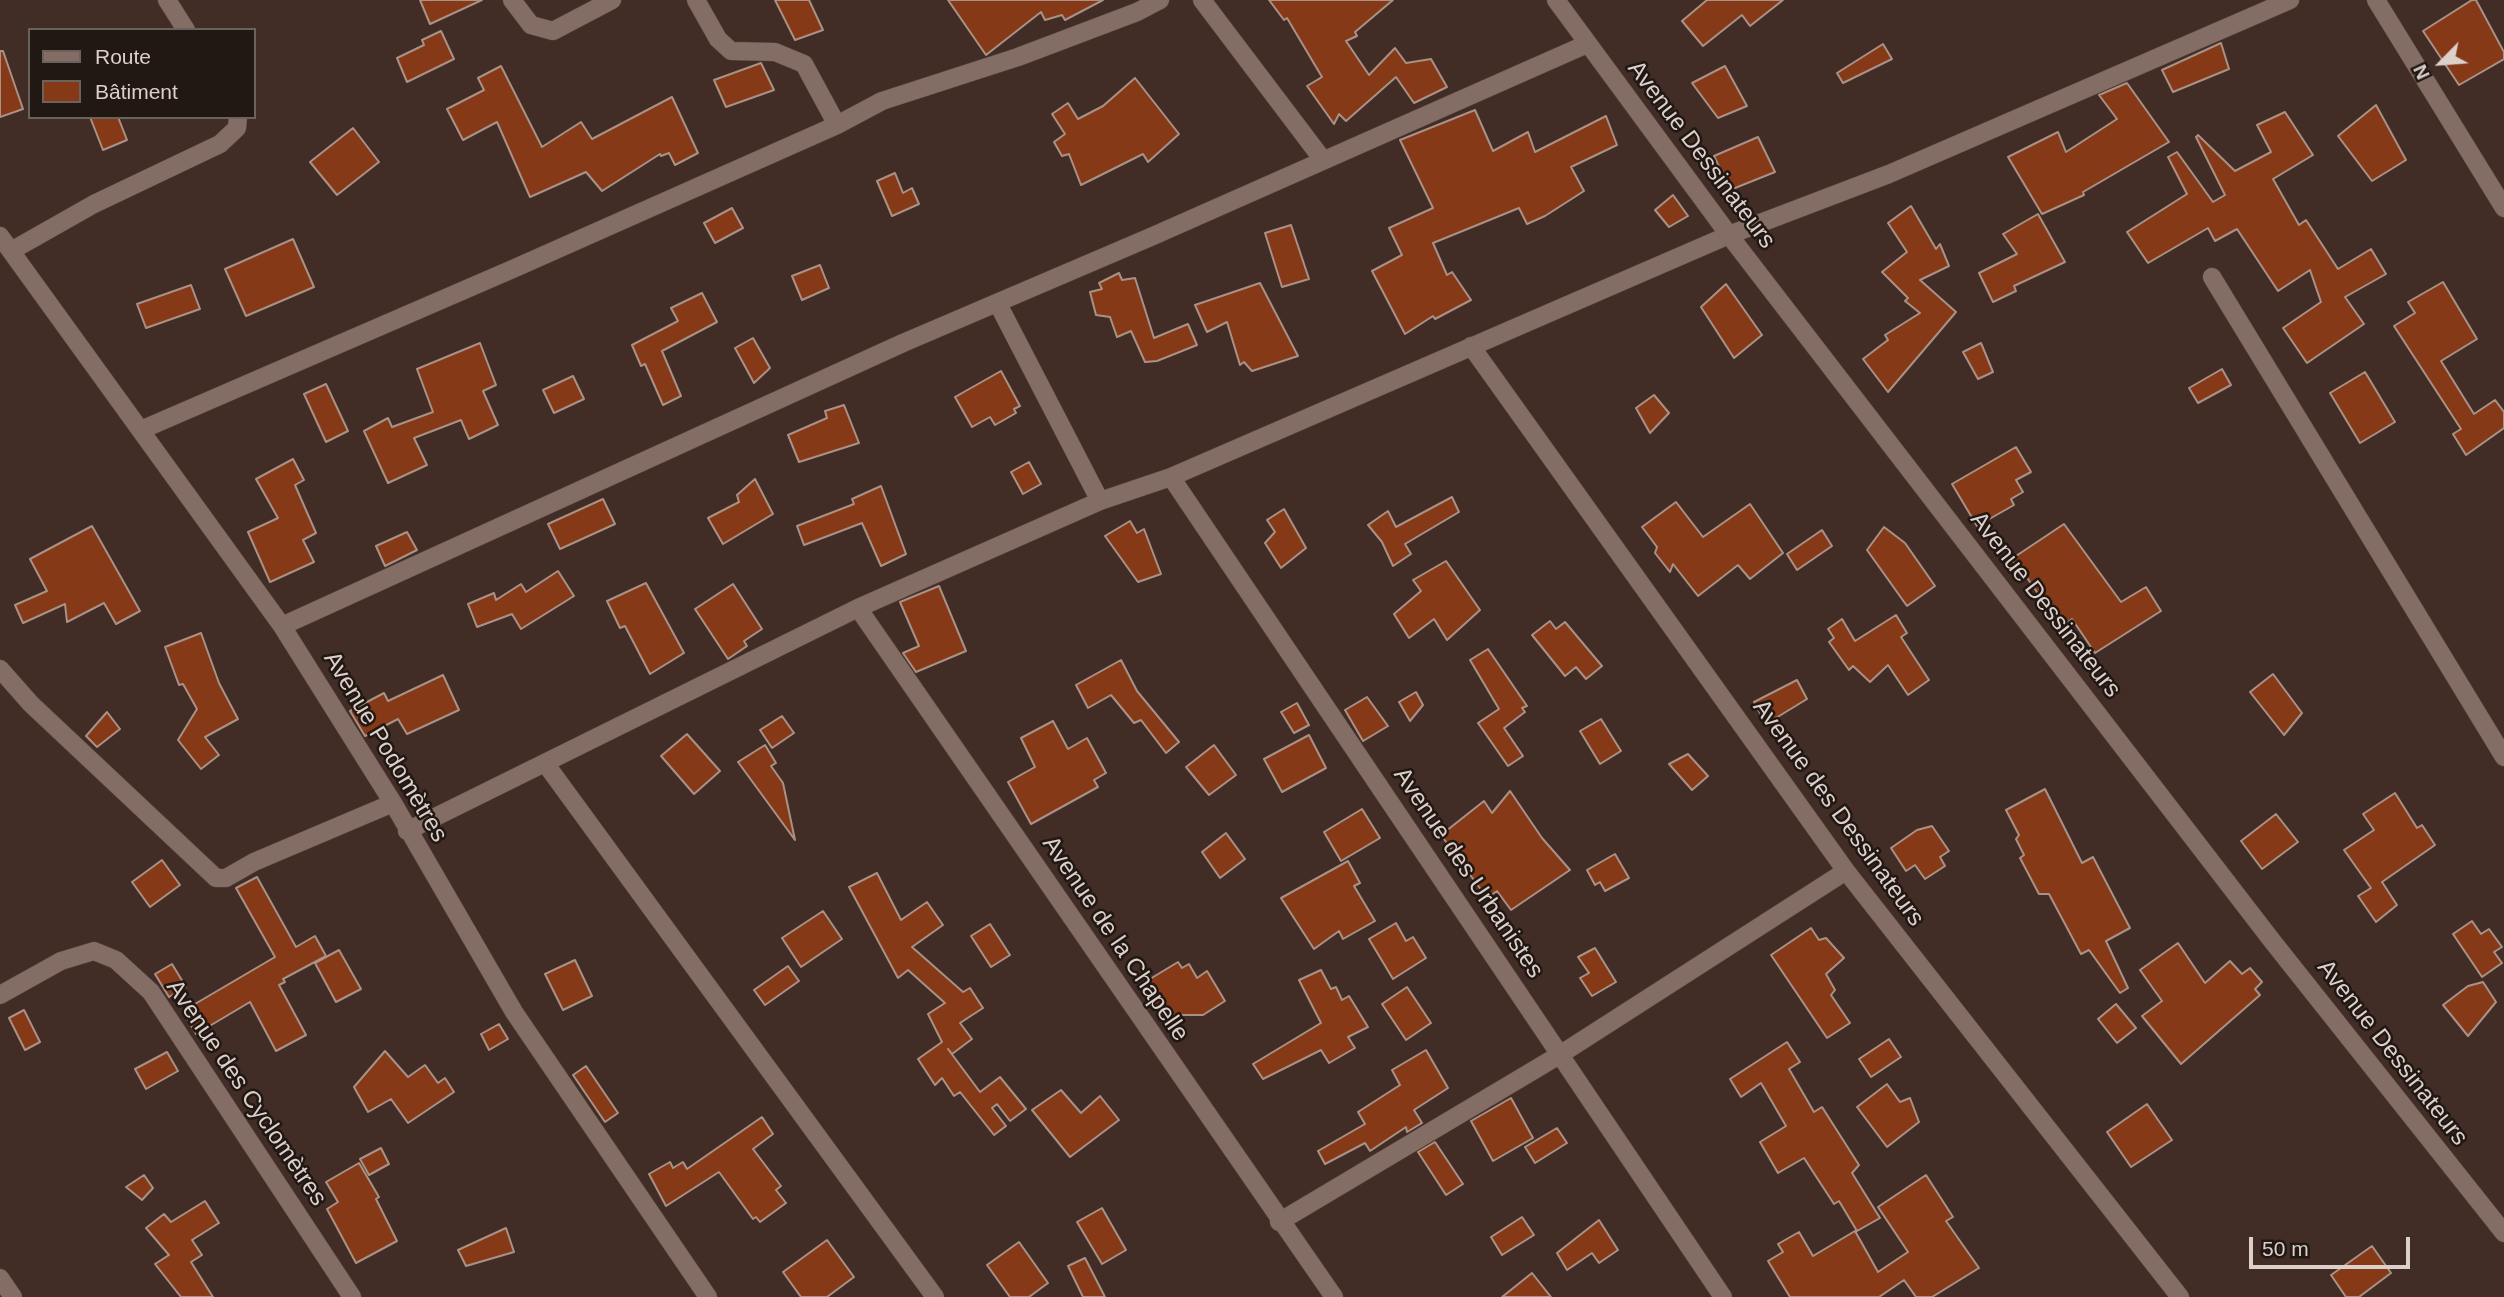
<!DOCTYPE html>
<html>
<head>
<meta charset="utf-8">
<style>
  body { margin:0 }
  #map { position:relative; width:2504px; height:1297px; overflow:hidden; background:#412d25; font-family:Helvetica,sans-serif }
  canvas { display:block }
  .legend { position:absolute; left:28px; top:28px; width:228px; height:91px; box-sizing:border-box; background:#211814; border:2px solid #6c625d; margin:0; padding:9px 12px; list-style:none; font-size:21px; color:#ddd0cb }
  .legend li { display:flex; align-items:center; gap:14px; height:35px }
  .legend b { width:35px; border:2px solid #6c625d }
  .north { position:absolute; left:2406px; top:28px; width:70px; height:70px; -webkit-text-stroke:5px #211814; paint-order:stroke; rotate:245deg; font-size:19px; font-weight:700; line-height:28px; text-align:center; color:#ddd0cb }
  .north::after { content:''; display:block; margin:auto; width:24px; height:32px; background:#ddd0cb; clip-path:polygon(50% 0,100% 100%,50% 72%,0 100%) }
  .scale { position:absolute; left:2249px; top:1237px; width:161px; height:32px; box-sizing:border-box; border:4px solid #ddd0cb; border-top:0; padding-left:9px; font-size:21px; line-height:24px; white-space:nowrap; color:#ddd0cb; -webkit-text-stroke:5px #211814; paint-order:stroke }
</style>
</head>
<body>
<div id="map">
<canvas width="2504" height="1297"></canvas>
<ul class="legend">
<li><b style="height:9px;background:#846d64"></b>Route</li>
<li><b style="height:19px;background:#853916"></b>Bâtiment</li>
</ul>
<div class="north">N</div>
<div class="scale">50 m</div>
</div>
<script>
const ctx = document.querySelector('canvas').getContext('2d');
ctx.lineJoin = 'round';
function fill(path, color) {
  ctx.fillStyle = color;
  ctx.fill(path, 'evenodd');
}
function strokePath(path, color, width, dash) {
  ctx.strokeStyle = color;
  ctx.lineWidth = width;
  ctx.lineCap = dash ? 'butt' : 'round';
  ctx.setLineDash(dash || []);
  ctx.stroke(path);
}
function label(font, color, halo, rows, align = 'center') {
  ctx.font = font + ' Helvetica,sans-serif';
  ctx.lineWidth = 5;
  ctx.setLineDash([]);
  ctx.textBaseline = 'middle';
  ctx.strokeStyle = halo;
  ctx.fillStyle = color;
  for (const [text, x, y, turn = 0] of rows) {
    ctx.save();
    ctx.translate(x, y);
    ctx.rotate((+turn || 0) * Math.PI / 180);
    ctx.textAlign = isNaN(turn) ? turn : align;
    if (halo) ctx.strokeText(text, 0, 0);
    ctx.fillText(text, 0, 0);
    ctx.restore();
  }
}
const building = new Path2D(`
  M420 0H482L430 24Z
  M775 0H809L823 30 795 40Z
  M948 0H1103L1065 20 1062 15 1045 20 1041 12 986 55Z
  M1269 0H1393L1355 32 1357 36 1346 41 1369 75 1395 48 1406 63 1431 59 1447 87 1414 103 1396 77 1346 121 1339 114 1334 124 1307 86 1322 77 1287 18 1284 20Z
  M1707 0H1783L1750 26 1742 15 1703 46 1682 21Z
  M2472 0H2476L2504 52V59L2459 85 2423 31Z
  M441 31 454 59 407 82 397 58 424 45 422 40Z
  M2221 43 2229 69 2173 92 2162 70Z
  M1883 44 1892 59 1843 83 1837 73Z
  M0 51H3L23 109 0 117Z
  M761 63 774 90 726 107 714 80Z
  M501 66 542 147 581 122 592 139 672 97 698 153 675 165 669 153 661 156 660 154 602 191 586 172 530 197 497 122 463 140 447 109 484 90 478 78Z
  M1725 66 1747 106 1718 118 1692 83Z
  M1135 78 1179 134 1148 162 1143 154 1081 185 1069 154 1062 156 1054 142 1065 134 1052 114 1068 103 1078 119 1103 106Z
  M2127 83 2169 142 2083 192 2084 195 2042 214 2008 157 2058 132 2066 152 2117 119 2099 95Z
  M2376 105 2406 160 2372 181 2338 136Z
  M1475 110 1493 151 1528 132 1535 152 1606 116 1617 145 1571 167 1584 191 1545 216 1527 224 1519 208 1433 243 1447 275 1452 272 1471 300 1435 319 1433 316 1405 334 1372 271 1402 255 1389 228 1433 208 1400 140Z
  M2285 112 2313 155 2273 179 2299 225 2306 220 2338 269 2371 249 2386 274 2345 297 2364 324 2307 363 2283 328 2321 302 2310 270 2278 291 2237 229 2215 241 2208 228 2148 263 2127 232 2187 194 2168 157 2177 152 2213 202 2225 195 2196 137 2198 135 2235 171 2271 152 2257 125Z
  M90 117H118L127 140 103 150Z
  M353 128 379 162 337 195 310 162Z
  M1758 137 1775 172 1730 190 1714 156Z
  M895 173 903 193 912 188 919 204 892 216 877 181Z
  M1673 195 1688 216 1669 227 1655 210Z
  M1911 206 1936 249 1940 244 1949 266 1920 280 1956 312 1888 392 1863 359 1888 340 1885 335 1920 313 1905 301 1908 298 1882 272 1907 252 1888 223Z
  M732 208 743 228 715 243 704 223Z
  M2038 214 2065 262 2014 286 2016 291 1993 302 1979 273 2017 254 2003 234Z
  M1291 225 1309 279 1282 287 1265 233Z
  M293 239 314 287 246 316 225 269Z
  M820 265 829 288 802 300 792 276Z
  M1119 273 1122 280 1135 278 1154 338 1188 324 1197 345 1157 361 1145 362 1131 331 1117 337 1110 317 1096 315 1090 292 1102 289 1099 283Z
  M2443 282 2477 339 2441 361 2474 414 2495 400 2504 412V428L2466 455 2453 434 2461 429 2394 326 2415 313 2408 302Z
  M1260 283 1298 356 1252 371 1244 362 1240 365 1227 322 1207 332 1195 305Z
  M1726 284 1762 335 1734 358 1701 307Z
  M191 285 200 309 146 328 137 304Z
  M702 293 717 322 662 351 681 396 663 405 645 364 641 366 632 345 678 321 671 308Z
  M753 338 770 368 754 383 735 348Z
  M480 343 496 385 483 391 498 425 469 439 461 420 414 438 427 465 388 483 364 431 388 418 392 427 433 412 417 369Z
  M1981 343 1993 372 1978 379 1963 352Z
  M2222 369 2231 385 2198 403 2189 388Z
  M1001 371 1020 406 1014 409 1016 413 995 425 990 417 972 427 955 397Z
  M2365 372 2395 422 2360 443 2330 393Z
  M573 376 584 399 554 413 543 390Z
  M326 384 348 431 326 442 304 394Z
  M1654 395 1669 413 1650 433 1636 408Z
  M844 405 859 443 799 462 788 435 827 418 825 411Z
  M2016 447 2031 472 2016 480 2023 492 2011 499 2014 505 1977 526 1952 484Z
  M293 459 304 480 295 485 316 533 303 540 314 562 270 582 248 532 278 518 256 479Z
  M1029 462 1041 484 1023 494 1011 472Z
  M755 479 773 514 723 544 708 518 739 502 737 495Z
  M881 486 906 554 881 566 862 523 804 545 797 526 854 504 852 499Z
  M1452 497 1459 512 1405 544 1411 554 1393 566 1382 542 1368 525 1388 511 1396 527Z
  M603 499 615 524 560 549 548 524Z
  M1676 502 1703 537 1750 504 1783 553 1750 579 1738 565 1698 596 1673 564 1670 572 1655 553 1657 547 1642 527Z
  M1284 509 1306 548 1281 568 1265 543 1275 532 1267 520Z
  M1130 521 1137 533 1144 529 1161 574 1138 582 1105 536Z
  M2064 524 2121 602 2146 587 2161 611 2095 653 2072 619 2061 627 2019 566 2010 560Z
  M92 526 140 611 116 624 104 603 67 622 65 604 23 623 15 605 47 591 30 559Z
  M1884 527 1905 543 1935 586 1907 606 1867 550Z
  M1822 530 1832 546 1797 570 1787 554Z
  M407 532 417 550 385 566 376 546Z
  M1446 561 1480 610 1447 640 1434 619 1409 638 1394 614 1421 591 1413 580Z
  M558 571 574 596 521 629 512 614 477 627 468 604 494 593 496 600 521 584 526 592Z
  M646 583 684 653 650 674 625 626 620 628 607 601Z
  M733 584 762 629 744 641 747 646 728 659 695 609Z
  M939 586 966 651 916 672 903 653 919 646 900 602Z
  M1896 615 1907 633 1901 637 1929 680 1908 695 1888 665 1870 682 1853 666 1849 670 1829 642 1834 638 1828 629 1842 619 1855 641Z
  M1550 621 1556 629 1565 622 1602 666 1586 679 1576 667 1565 676 1532 635Z
  M201 633 219 683 238 719 205 737 219 755 201 769 178 740 197 709 183 684 179 685 165 647Z
  M1488 649 1527 706 1522 708 1525 712 1504 728 1523 756 1508 766 1478 723 1499 709 1470 660Z
  M1121 660 1137 691 1179 742 1166 753 1141 720 1134 723 1111 695 1088 708 1076 685Z
  M2273 674 2302 713 2284 735 2250 692Z
  M443 675 459 710 407 734 398 719 365 736 350 711 384 693 388 701Z
  M1797 680 1807 699 1766 724 1754 702Z
  M1416 692 1423 705 1410 721 1399 702Z
  M1367 697 1388 726 1363 741 1345 710Z
  M1297 703 1309 725 1294 733 1281 712Z
  M107 712 120 729 97 747 86 736Z
  M782 716 794 733 772 748 760 730Z
  M1601 719 1621 751 1600 764 1580 731Z
  M1053 721 1068 749 1087 738 1106 773 1094 780 1098 787 1031 824 1008 782 1035 767 1021 738Z
  M687 734 720 771 694 794 661 756Z
  M1309 735 1326 768 1282 792 1264 759Z
  M765 745 776 763 771 766 783 783 795 840 738 762Z
  M1214 745 1236 775 1209 795 1186 767Z
  M1688 754 1708 776 1692 790 1669 764Z
  M2045 789 2082 863 2093 857 2130 928 2106 941 2128 988 2120 993 2089 950 2081 954 2049 894H2039L2020 858 2024 855 2016 839 2019 835 2006 810Z
  M1510 791 1542 838 1570 870 1511 910 1497 891 1487 898 1441 835 1484 801 1492 813Z
  M2395 793 2417 828 2422 825 2435 845 2382 882 2397 905 2376 922 2358 896 2371 888 2344 850 2374 830 2363 814Z
  M1362 809 1380 838 1341 861 1324 832Z
  M2276 814 2298 842 2262 869 2241 841Z
  M1932 826 1949 851 1940 857 1945 866 1925 879 1915 865 1906 871 1891 848 1917 830Z
  M1226 833 1245 859 1220 878 1202 852Z
  M1615 854 1629 878 1605 891 1600 882 1595 885 1587 870Z
  M162 860 180 885 150 907 132 882Z
  M1348 861 1360 883 1354 886 1375 921 1343 939 1339 931 1314 949 1281 898Z
  M877 873 901 920 927 902 943 925 912 947 963 992 970 988 983 1008 960 1023 972 1039 952 1054 948 1049 980 1092 1000 1077 1026 1109 1010 1121 997 1104 992 1108 1006 1126 994 1135 960 1092 954 1096 942 1078 935 1085 918 1059 942 1042 928 1014 945 1003 908 970 898 978 849 887Z
  M257 877 296 947 315 936 326 956 283 979 285 982 279 985 306 1035 276 1051 250 1002 196 1034 183 1011 275 957 236 888Z
  M823 911 842 939 801 967 782 938Z
  M2472 921 2481 934 2489 929 2502 947 2494 952 2502 963 2482 977 2453 934Z
  M1396 923 1406 941 1413 937 1426 958 1393 979 1369 939Z
  M990 924 1010 955 991 967 971 936Z
  M1811 928 1819 940 1826 938 1844 958 1826 974 1835 990 1831 995 1850 1023 1827 1038 1771 955Z
  M2178 943 2205 983 2230 961 2242 974 2250 968 2262 982 2255 989 2260 995 2181 1064 2142 1016 2162 1001 2140 970Z
  M1595 948 1616 982 1592 996 1580 978 1589 973 1578 957Z
  M339 950 361 989 336 1002 315 963Z
  M575 960 592 996 563 1010 545 974Z
  M1178 962 1182 968 1189 964 1197 978 1207 971 1225 1001 1203 1015H1160L1148 997 1153 995 1145 982Z
  M172 964 186 987 169 997 155 974Z
  M788 966 799 981 765 1005 754 990Z
  M1321 970 1331 989 1336 987 1342 1000 1349 996 1368 1027 1348 1037 1355 1048 1329 1063 1321 1050 1263 1079 1253 1064 1321 1023 1299 980Z
  M2483 982 2496 1002 2468 1036 2443 1005 2468 986Z
  M1407 987 1431 1023 1406 1040 1382 1004Z
  M2116 1004 2136 1028 2117 1043 2098 1019Z
  M24 1010 40 1042 25 1050 9 1018Z
  M499 1024 508 1039 489 1050 481 1034Z
  M1889 1039 1901 1057 1871 1077 1859 1059Z
  M1787 1042 1800 1062 1789 1069 1814 1112 1822 1107 1859 1165 1852 1173 1880 1218 1857 1231 1839 1201 1834 1204 1804 1158 1778 1173 1760 1142 1786 1126 1761 1083 1741 1097 1730 1079Z
  M1426 1050 1448 1088 1414 1110 1422 1123 1407 1132 1406 1127 1370 1151 1365 1143 1325 1164 1318 1151 1365 1124 1358 1112 1400 1085 1392 1070Z
  M385 1051 408 1077 425 1065 438 1083 445 1078 454 1092 408 1123 391 1099 368 1112 354 1087Z
  M167 1052 178 1071 146 1089 135 1069Z
  M586 1066 618 1113 605 1122 573 1075Z
  M1887 1084 1900 1102 1910 1098 1919 1122 1887 1147 1857 1107Z
  M1061 1090 1081 1113 1100 1096 1119 1120 1070 1157 1032 1110Z
  M1511 1098 1533 1138 1493 1161 1471 1121Z
  M2147 1104 2172 1140 2131 1167 2107 1132Z
  M762 1117 773 1134 753 1149 781 1186 776 1190 786 1203 760 1222 756 1217 753 1219 719 1172 666 1206 649 1174 670 1162 673 1168 683 1162 687 1169Z
  M1557 1128 1567 1143 1535 1163 1525 1147Z
  M1435 1142 1463 1184 1446 1195 1418 1152Z
  M381 1148 389 1164 369 1175 360 1159Z
  M359 1163 379 1197 376 1199 397 1241 356 1263 327 1209 338 1202 326 1182Z
  M144 1175 153 1188 142 1200 126 1187Z
  M1926 1175 1953 1217 1946 1221 1979 1268 1932 1297H1916L1904 1280 1879 1297H1790L1768 1261 1783 1252 1778 1244 1799 1232 1813 1256 1855 1231 1878 1272 1908 1252 1878 1207Z
  M205 1201 219 1223 192 1240 202 1255 191 1262 213 1297H181L155 1264 169 1255 146 1228 164 1214 171 1222Z
  M1102 1208 1126 1250 1102 1264 1077 1222Z
  M1522 1217 1534 1235 1502 1255 1491 1237Z
  M1599 1220 1618 1250 1599 1263 1592 1253 1567 1270 1557 1253Z
  M506 1228 514 1252 466 1266 458 1250Z
  M827 1240 854 1277 827 1297H801L783 1272Z
  M1019 1242 1048 1283 1029 1297H1010L987 1265Z
  M2372 1246 2391 1273 2359 1297H2346L2331 1275Z
  M1085 1258 1105 1297H1083L1068 1266Z
  M1532 1273 1551 1297H1502Z`);
fill(building, '#853916');
strokePath(building, '#a99187', 2);
const street = new Path2D(`
  M167 0 186 30
  M512 0 531 25 553 31 612 0
  M696 0 718 39 731 51 775 52 804 64 837 125
  M1202 0 1323 160
  M1556 0 1729 235 2273 942 2504 1233
  M2376 0 2504 208
  M0 236 282 626 393 803 514 1012 708 1297
  M11 251 94 204 220 144 237 128 238 117
  M2212 277 2504 757
  M998 304 1100 501
  M1471 346 1846 871 2180 1297
  M141 430 515 268 837 125 882 101 1018 57 1137 12 1160 0
  M1171 477 1723 1297
  M858 608 1334 1297
  M282 626 903 343 1153 236 1587 44
  M0 669 31 704 216 878H226L254 862 393 803
  M545 763 935 1297
  M407 831 858 608 1100 501 1171 477 1729 235 1889 174 2290 0
  M0 995 61 961 94 951 116 960 151 992 352 1297
  M1279 1222 1561 1054 1846 871
  M0 1278 13 1297`);
strokePath(street, '#5a4943', 19);
strokePath(street, '#846d64', 18);
label('24px', '#ddd0cb', '#211814', [
  ["Avenue Dessinateurs",1701,155,53],
  ["Avenue Dessinateurs",2045,605,52],
  ["Avenue Podomètres",385,747,59],
  ["Avenue des Dessinateurs",1838,813,54],
  ["Avenue des Urbanistes",1468,873,56],
  ["Avenue de la Chapelle",1115,939,56],
  ["Avenue Dessinateurs",2392,1053,52],
  ["Avenue des Cyclomètres",246,1093,56]
]);
</script>
</body>
</html>
